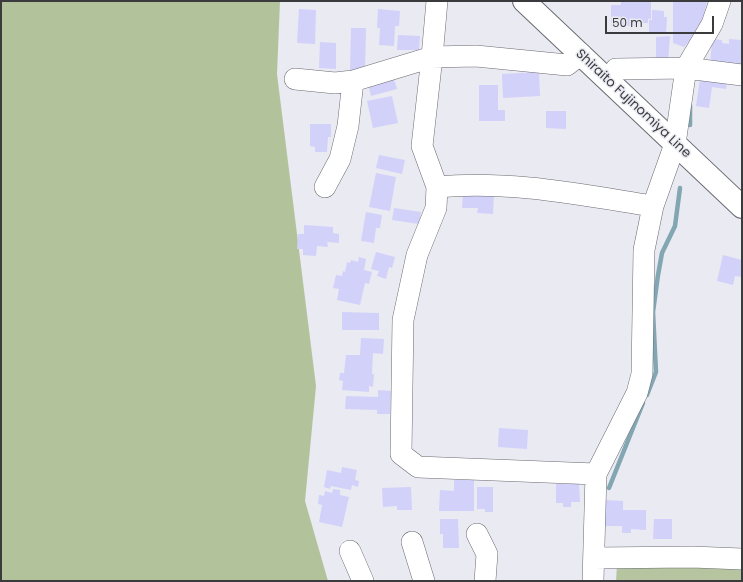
<!DOCTYPE html>
<html>
<head>
<meta charset="utf-8">
<style>
  body { margin:0 }
  #map { position:relative; width:743px; height:582px; overflow:hidden; background:#eaeaf2; font-family:Poppins,sans-serif }
  canvas { display:block }
  .frame { position:absolute; inset:0; border:2px solid #3b3b3e; pointer-events:none }
  .scale { position:absolute; left:605px; top:16px; width:109px; height:18px; box-sizing:border-box; border:2px solid #3b3b3e; border-top:0; padding-left:5px; font-size:12px; line-height:14px; white-space:nowrap; color:#3b3b3e; -webkit-text-stroke:3px #eaeaf2; paint-order:stroke }
</style>
</head>
<body>
<div id="map">
<canvas width="743" height="582"></canvas>
<div class="frame"></div>
<div class="scale">50 m</div>
</div>
<script>
const ctx = document.querySelector('canvas').getContext('2d');
ctx.lineJoin = 'round';
function fill(path, color) {
  ctx.fillStyle = color;
  ctx.fill(path, 'evenodd');
}
function strokePath(path, color, width, dash) {
  ctx.strokeStyle = color;
  ctx.lineWidth = width;
  ctx.lineCap = dash ? 'butt' : 'round';
  ctx.setLineDash(dash || []);
  ctx.stroke(path);
}
function label(font, color, halo, rows, align = 'center') {
  ctx.font = font + ' Poppins,sans-serif';
  ctx.lineWidth = 3;
  ctx.setLineDash([]);
  ctx.textBaseline = 'middle';
  ctx.strokeStyle = halo;
  ctx.fillStyle = color;
  for (const [text, x, y, turn = 0] of rows) {
    ctx.save();
    ctx.translate(x, y);
    ctx.rotate((+turn || 0) * Math.PI / 180);
    ctx.textAlign = isNaN(turn) ? turn : align;
    if (halo) ctx.strokeText(text, 0, 0);
    ctx.fillText(text, 0, 0);
    ctx.restore();
  }
}
fill(new Path2D(`
  M617 565H742V581H616Z`), '#b6c5a0');
fill(new Path2D(`
  M1 1H280L277 74 316 386 305 501 328 581H1Z`), '#b2c39b');
strokePath(new Path2D(`
  M690 125V105
  M647 395 656 372 653 312 658 275 662 253 675 226 680 188
  M609 488 643 403`), '#82a6b2', 4.5);
fill(new Path2D(`
  M673 1H707L701 26H697L699 29 684 47 673 43Z
  M621 2H651V19H648V23H637V26H611V5H621Z
  M299 9 316 10 315 44 297 43Z
  M378 9 400 11 399 26H395L394 46 379 45 380 28H377Z
  M652 10 664 11V17H667L666 33H649V20H652Z
  M351 28H366L365 71H350Z
  M398 35 420 36 419 50H397Z
  M670 36 668 62H656V37Z
  M712 39 722 40V43L729 44V39L742 40V67H710Z
  M320 42 336 43V69L319 68Z
  M539 72 540 96 503 98 502 74Z
  M393 76 397 89 371 96 368 83Z
  M700 79 727 82 726 89 712 87 709 108 696 106Z
  M479 85H498V110H505V121H479Z
  M392 96 398 123 373 128 367 101Z
  M546 111H566V129L546 128Z
  M310 124H331V137H328L327 152H315V147L310 146Z
  M379 155 405 160 402 174 376 168Z
  M376 173 396 177 390 211 369 207Z
  M463 192 494 193 493 214 477 213 478 208H462Z
  M394 208 421 212 419 224 392 220Z
  M366 212 382 215 380 228H376L374 243 361 241Z
  M304 225 333 227V233L339 234V243L327 242 328 247 317 246 316 256 303 255V249H297L298 234H304Z
  M376 252 395 257 392 268 389 267 386 279 377 276 379 271 371 269Z
  M723 255 742 260V277L735 276 733 285 717 281Z
  M359 257 366 259 364 270 372 272 369 284 365 283 360 305 337 300 339 289 333 288 336 275 342 276 343 271 345 272 347 262 350 263 351 260 358 262Z
  M342 312 379 313V330H342Z
  M361 338 384 339 383 354 373 353 372 374H374L373 387 369 386V392L342 390 343 381 339 380 340 373H344L346 355H360Z
  M378 390 391 391 390 414H377V410L345 409 346 396 378 397Z
  M499 428 528 430 527 449 498 447Z
  M342 467 357 470 355 480 359 481 358 487 352 485 351 490 331 486 330 489 324 487 327 470 341 473Z
  M454 480H474V511H439L440 490 454 491Z
  M556 484H579L580 502H571V507H563V503H556Z
  M411 487 412 510H397V506L383 507 382 488Z
  M477 487H493V512H485V509H477Z
  M333 489 340 490V495L349 497 342 527 319 522 322 505 318 504 319 495 324 496 325 491 332 493Z
  M604 500 623 501V510H646V530L631 529V533H622V526H603Z
  M440 519H458L459 548H443V534H440Z
  M654 519H672V539H653Z`), '#d2d1fa');
const minor = new Path2D(`
  M581 54 567 65 476 56 432 57 422 146 437 187 436 208 417 255 403 320 401 454 418 467 596 474
  M295 79 335 83 353 81 432 57 437 1
  M609 81 616 69 686 68 742 75
  M325 187 340 159 348 126 353 81
  M437 187C509 180 582 195 653 206
  M477 534 487 554 485 581
  M412 542 424 581
  M350 551 363 581
  M594 558 692 557 742 559
  M593 581 596 474 637 393 642 374 644 250 653 206 675 144 686 68 712 24 720 1`);
const major = new Path2D(`
  M524 1 742 207`);
strokePath(minor, '#6a6a71', 22);
strokePath(major, '#6a6a71', 24);
strokePath(minor, '#fff', 21);
strokePath(major, '#fff', 22);
label('13px', '#3b3b3e', '#eaeaf2', [
  ["Shiraito Fujinomiya Line",633,104,43]
]);
</script>
</body>
</html>
